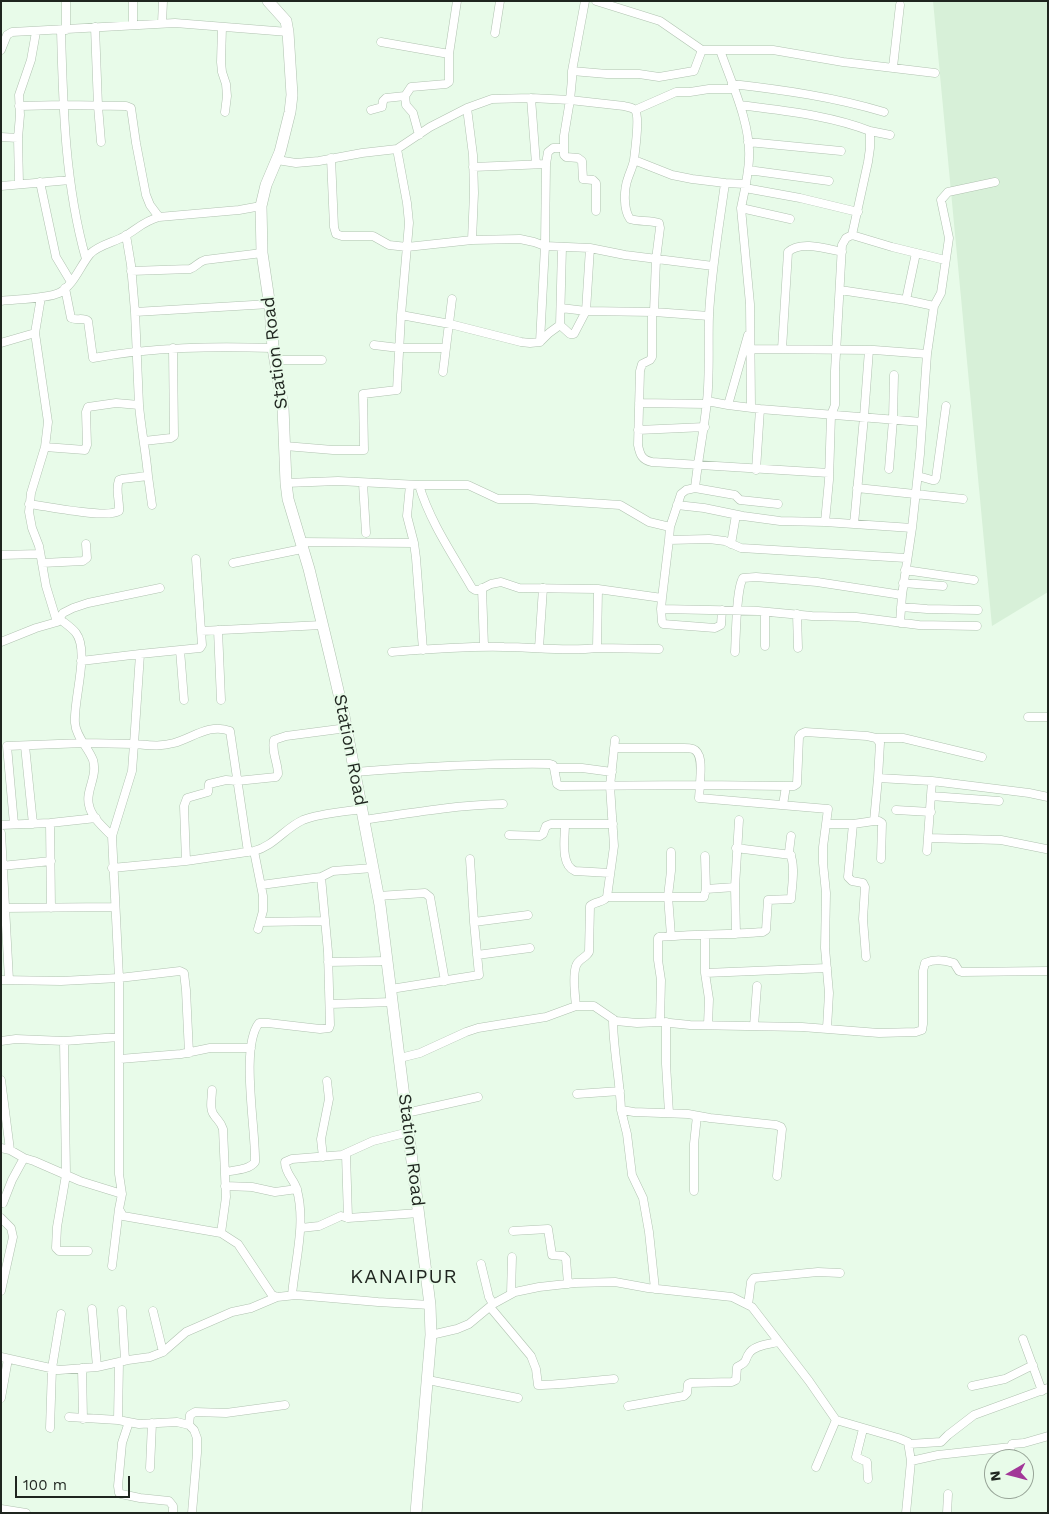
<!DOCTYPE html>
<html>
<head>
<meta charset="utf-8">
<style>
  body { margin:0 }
  #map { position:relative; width:1049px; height:1514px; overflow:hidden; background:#e8fbe9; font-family:"Work Sans",sans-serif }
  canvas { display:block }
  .frame { position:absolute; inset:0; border:2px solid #1f251f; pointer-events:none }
  .north { position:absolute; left:984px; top:1449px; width:50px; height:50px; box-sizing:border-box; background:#e8fbe9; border:1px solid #98a598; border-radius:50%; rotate:262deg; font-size:14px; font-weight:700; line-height:20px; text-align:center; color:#1f251f }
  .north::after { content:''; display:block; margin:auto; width:18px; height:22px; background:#a23798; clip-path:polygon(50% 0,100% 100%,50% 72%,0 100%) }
  .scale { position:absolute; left:15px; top:1476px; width:115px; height:22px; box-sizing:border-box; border:2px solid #1f251f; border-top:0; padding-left:6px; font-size:15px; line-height:18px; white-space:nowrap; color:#1f251f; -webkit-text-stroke:4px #e8fbe9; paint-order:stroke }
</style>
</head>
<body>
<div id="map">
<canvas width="1049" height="1514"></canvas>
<div class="frame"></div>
<div class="north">N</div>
<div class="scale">100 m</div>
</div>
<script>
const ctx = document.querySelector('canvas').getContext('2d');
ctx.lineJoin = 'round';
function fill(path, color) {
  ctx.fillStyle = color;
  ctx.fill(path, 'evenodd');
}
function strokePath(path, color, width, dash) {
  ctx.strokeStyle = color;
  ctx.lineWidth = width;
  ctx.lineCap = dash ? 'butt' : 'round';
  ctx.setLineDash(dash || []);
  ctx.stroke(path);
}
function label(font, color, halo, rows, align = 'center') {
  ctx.font = font + ' "Work Sans",sans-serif';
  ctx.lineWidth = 4;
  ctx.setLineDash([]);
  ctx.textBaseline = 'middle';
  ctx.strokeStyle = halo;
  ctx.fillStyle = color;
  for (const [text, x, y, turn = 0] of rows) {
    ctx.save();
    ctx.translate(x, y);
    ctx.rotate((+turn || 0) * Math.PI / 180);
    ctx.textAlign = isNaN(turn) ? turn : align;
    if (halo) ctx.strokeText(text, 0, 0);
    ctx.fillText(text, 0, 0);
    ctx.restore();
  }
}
fill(new Path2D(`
  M933 1H1048V592L992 626Z`), '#d7f0d8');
const minor = new Path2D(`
  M66 1V30
  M133 1V25
  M596 1 660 21 702 50H773L843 62 935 73
  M162 23 163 1
  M95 27 98 106 101 142
  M222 27 221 62 222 72 226 84 227 96 225 112
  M61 30C63 107 65 185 86 259
  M495 33 500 1
  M381 42 449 54 457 1
  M1 50 7 35 12 32 175 23 288 32
  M720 50C731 82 751 124 749 158 749 166 747 176 746 184L725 183C719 227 711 272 709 316 708 344 710 373 707 401 704 430 698 459 695 488L686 490 681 494 670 527 669 540 709 539 725 541 741 548 906 558
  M893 67 900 5
  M572 71 585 1
  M732 84C784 90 834 97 884 112
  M531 98 536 164
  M19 106 63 105 126 106 131 108 136 143 146 195 150 205 159 217
  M467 108 473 155 474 193 472 240 520 239 534 242 545 246 590 248 625 255 713 266
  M371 110 382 107 383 101 386 98 405 96
  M635 110 676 92H690L709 89H734
  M870 131 890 135
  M419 135 413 113 406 105 405 96 411 87 446 84 449 82V54
  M1 137 18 138
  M748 142 841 151
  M564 148V155L566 157 578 158 582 161 583 179 593 180 596 183V211
  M331 158 334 227 336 234 342 236H373L389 245 407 247 472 240
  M277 160 296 163 319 161 362 153 397 149 430 127 467 108 492 99 531 98 570 100 572 79V71L607 74H639L659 77 694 71 702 50
  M634 160 672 175 692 179 725 183
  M473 167 546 164
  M748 170 829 181
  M40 182 56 257 71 282
  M19 184 18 138 20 115 19 95 31 60 36 32
  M746 184 741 208 750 304 751 407
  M1 186 70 180
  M745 188 800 198 858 212
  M741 208 790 219
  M126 235 131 265 135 312 270 304
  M852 235 892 247 945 260
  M131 271 190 269C196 267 198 262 205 260L262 253
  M65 288 71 318C76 321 83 317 88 321L93 358C154 347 212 346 273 348
  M840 290 906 300 934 306
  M41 297 35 333 48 422 45 447 31 493 29 512 32 528 39 546 46 586 57 622 61 620C66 624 72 628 76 633 90 652 73 700 75 723 76 737 88 747 93 760 98 777 85 791 89 805 91 817 104 828 112 836L119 978V1174L122 1194 119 1209 123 1216 221 1233 238 1244 272 1295 277 1297 296 1295 378 1302 430 1305
  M906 300 916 253
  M1 301C18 299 45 299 59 293 74 285 80 266 90 254 98 245 115 242 125 236 137 229 144 221 159 217L239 210 261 206
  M561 308 586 311 654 312 709 316
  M652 312V357L650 360 642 364 640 371 638 445C640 455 642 460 652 462L829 473
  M401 315 450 324 521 342 530 343 540 342 549 333 560 325 562 247
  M560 325 570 334H574L586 311 590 248
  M540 342 545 246 546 164 548 152 553 148H564V136L570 100 624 106C627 107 632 107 635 110 640 116 635 151 634 160 633 166 630 172 628 178 624 189 623 209 630 219 639 222 649 220 659 223L660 228 656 259 654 312
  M1 343 35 333
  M374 345 399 348H446
  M751 349 874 350 927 354
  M782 349 788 252C801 240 827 249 842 252
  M275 360H322
  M443 372 452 299
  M707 401 728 405 760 409 922 422
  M639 403 707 404
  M728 405 748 335
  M638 430 705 427
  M144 441 171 438 174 436 173 348
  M285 446 333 450H364L363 394 397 390 401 315 409 223 407 203 397 149
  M45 447 85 450 87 445 86 412 88 407 116 403 139 405 135 312
  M889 469 893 420 894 375
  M756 470 760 409
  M148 476 152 505
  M918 476 932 480H935L936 478 946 406
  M286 483 338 481 419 485C430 522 453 555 472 588L475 590H479L491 584 501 582 519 588 598 589 662 598 661 609 758 611 812 616 856 617 919 625 977 626
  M363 483 366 533
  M410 485 407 516 414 543 416 558 423 650
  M419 485H468L498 499H529L620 505 649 522 670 527
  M695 488 735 495 740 500 778 504
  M857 488 963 499
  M29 504C46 506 106 519 119 511 120 501 115 490 119 480L122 479 148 476C146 452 141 429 139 405
  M677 505 704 508 743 516 780 521 825 522 829 480 831 415 835 405V371L842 245 846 238 852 235 868 162 870 148V131C829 115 784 111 740 105
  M825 522 912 528
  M854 524 864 417 869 350
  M300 542 414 543
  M731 544 736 515
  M1 555 40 554
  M196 559 201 631 322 625
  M42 563 83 561 87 558 86 544
  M233 563 302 549
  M905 570 974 580
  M903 583 943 586
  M482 588 484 647
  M662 598 669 540
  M901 607 927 609 978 610
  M661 609 662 622 663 624 715 628 721 625 722 610
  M797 614 798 648
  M900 623 902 595 912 528 920 454 927 354 934 306 941 293 949 238 941 200 948 192 995 182
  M218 630 221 700
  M1 642 36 628 57 622 63 613 73 608 88 603 160 588
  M765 646V612
  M539 648 543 588
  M597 648 659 649
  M180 650 184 700
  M392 652C430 649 467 646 504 647 535 647 566 652 597 648L598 589
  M735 652C736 637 736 589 743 578L756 577 817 582 902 595
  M140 654 200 648 202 645 201 631
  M1028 717H1048
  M876 738H903L982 757
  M25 746 33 824
  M614 748H684C687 748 690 748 693 749 704 753 700 775 700 785L786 786
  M554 768 557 784 560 786 700 785 699 798 828 809 826 824H853L874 821 878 778 932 781 1029 793 1048 797
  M355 772C420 767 485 763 550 764L553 765 554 768H582L612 772
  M931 796 999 801
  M783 805 786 786H794L797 784 799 737 801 734 805 732 867 736 876 738 880 743 878 778
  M896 810 931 812
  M364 820C410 813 456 805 503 804
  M874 821H879L882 823 881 859
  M50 823 51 908
  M14 824 7 746 84 743 134 744 140 654 81 661
  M565 824C565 838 560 865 575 871L610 873
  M826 824 823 847V863L826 893 825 948 829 993 827 1028
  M853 824 848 877 852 881 863 883 865 887 863 919 866 957
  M1 825 50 823 96 818
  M1 833 9 980
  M509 835 540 836 543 834 546 826 551 824H613
  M112 836 132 771 134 744C148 745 160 747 174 743 192 738 210 723 230 731L248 852
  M928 838 1001 840 1046 849
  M736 848 791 855
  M254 851 263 896V911L258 929
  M927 851 932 781
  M671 852V871L668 896 671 936
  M470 859 474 922
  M186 861 184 806 187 798 208 792 209 784 226 780 237 781 276 777 278 774C278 762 271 752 274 740L286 736 347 728
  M1 866 51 861
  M112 868 186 861 254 851C274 846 285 828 303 820 321 813 343 812 362 809
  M261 885 321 877 333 871 373 868
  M706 889 735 887
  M378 896 425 893 430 897 445 981
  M607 897H704L706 889 705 856
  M2 908 115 907
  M260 922 325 921
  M736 934 735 887 739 820
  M705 935V973L709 999 708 1025
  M477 955 530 948
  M328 962 388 961
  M705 973 827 968
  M1 980 61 981 119 978 180 971 184 973 186 990 189 1053
  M391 989 479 975 474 922 528 915
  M330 1004 393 1002
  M576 1006H594L616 1021 637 1023 660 1022 661 980 658 960V938L659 937C694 934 728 935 763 932L766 930 768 900 791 899C792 885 796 864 789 852L791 836
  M613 1019C613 1049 620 1079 621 1110L634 1112 688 1114 710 1118 776 1125 781 1127 782 1129 777 1176
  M660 1022 690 1025 802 1027 879 1033 916 1032 922 1030 923 1024V971L925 963C934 959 945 960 954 963L959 971 962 972 1048 971
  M666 1022V1064L669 1113
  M754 1026 757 986
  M1 1041 16 1039 64 1041 119 1037
  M64 1041 66 1175 57 1227 56 1248 59 1251H88
  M400 1058 420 1053 466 1032 478 1028 546 1017 576 1006C575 997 573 974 576 966 578 959 586 958 589 952L590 906C595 901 603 903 607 897L614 846 610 786 615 740
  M120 1059 181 1054 210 1048H251
  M1 1080 10 1150
  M212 1090C212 1098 209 1109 214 1115 218 1121 221 1122 223 1129L226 1197 221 1233
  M577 1094 620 1091
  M621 1110 627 1134 632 1175 643 1198 649 1232 655 1289
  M406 1113 478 1097
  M1 1148 10 1150 24 1158 34 1161 80 1181 122 1194
  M346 1154 348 1218
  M323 1157 321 1139 329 1099 327 1081
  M225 1172C235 1170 249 1170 255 1162 256 1129 240 1047 259 1023H268L320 1029 329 1028 330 1025 328 952 321 877
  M225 1186 252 1187 275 1192 297 1189
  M694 1191V1144L697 1116
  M3 1203 12 1180 24 1158
  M1 1218 11 1228 13 1237 1 1291
  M301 1228 319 1226 341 1216 348 1218 419 1213
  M513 1231 548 1229 552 1255 563 1256 566 1259 568 1284
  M481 1264 489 1297 493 1304
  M112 1266 119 1209
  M511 1294 512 1257
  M292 1295C295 1261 306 1224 297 1190 295 1180 285 1174 285 1162L292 1159 342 1155 373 1141 409 1132
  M748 1305 751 1282 754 1278 818 1272 840 1273
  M490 1307 531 1356 536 1369 538 1385C563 1385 588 1381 614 1379
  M92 1309 97 1367
  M122 1310 125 1360
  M153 1311 163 1352
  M431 1335 457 1329 469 1324 493 1304 515 1292 539 1287 575 1283 615 1282 648 1288 732 1297 752 1307 809 1381 836 1420 898 1438 908 1442 911 1461 906 1513
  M1023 1339 1042 1391
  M1 1357 59 1370 97 1367 128 1360 150 1357 163 1352 186 1332 232 1312 251 1308 277 1297
  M119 1362 118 1420 139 1424 177 1422 189 1425 194 1430 197 1438V1453L192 1513
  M82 1368 83 1419
  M428 1380 518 1398
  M972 1386 1005 1379 1033 1365
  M1 1398 8 1359
  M628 1406 684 1396 687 1393 688 1384 690 1383 732 1382 736 1380 737 1367C750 1360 743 1361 750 1352 756 1345 770 1344 778 1342
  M69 1417 118 1420
  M129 1422 122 1443 118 1486 119 1493 121 1494 140 1498 169 1501 173 1506V1513
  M189 1425 190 1415 195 1412 226 1413 285 1405
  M50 1428 52 1368 61 1314
  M863 1429 856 1457 867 1462 868 1479
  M909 1444 941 1442 948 1435 974 1415 1048 1388
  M911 1461 938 1455 1011 1447 1012 1444 1024 1443 1048 1436
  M816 1467 836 1420
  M150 1468 152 1423
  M1 1509 26 1513
  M947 1513 948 1494`);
const secondary = new Path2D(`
  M268 1 286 21 288 32 292 95 290 112 280 152 266 185 261 206 262 253 270 307 273 348 283 407 286 483 288 499 309 569 331 660 344 716 380 905 430 1305 431 1335 416 1513`);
strokePath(minor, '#b0c2b0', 9);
strokePath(secondary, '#b0c2b0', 12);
strokePath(minor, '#fff', 8);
strokePath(secondary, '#fff', 11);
label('18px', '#1f251f', '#e8fbe9', [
  ["Station Road",275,353,-97],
  ["Station Road",350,750,79],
  ["Station Road",411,1150,83]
]);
ctx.letterSpacing = '1px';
label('20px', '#1f251f', '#e8fbe9', [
  ["KANAIPUR",404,1277]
]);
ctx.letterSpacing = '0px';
</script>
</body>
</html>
